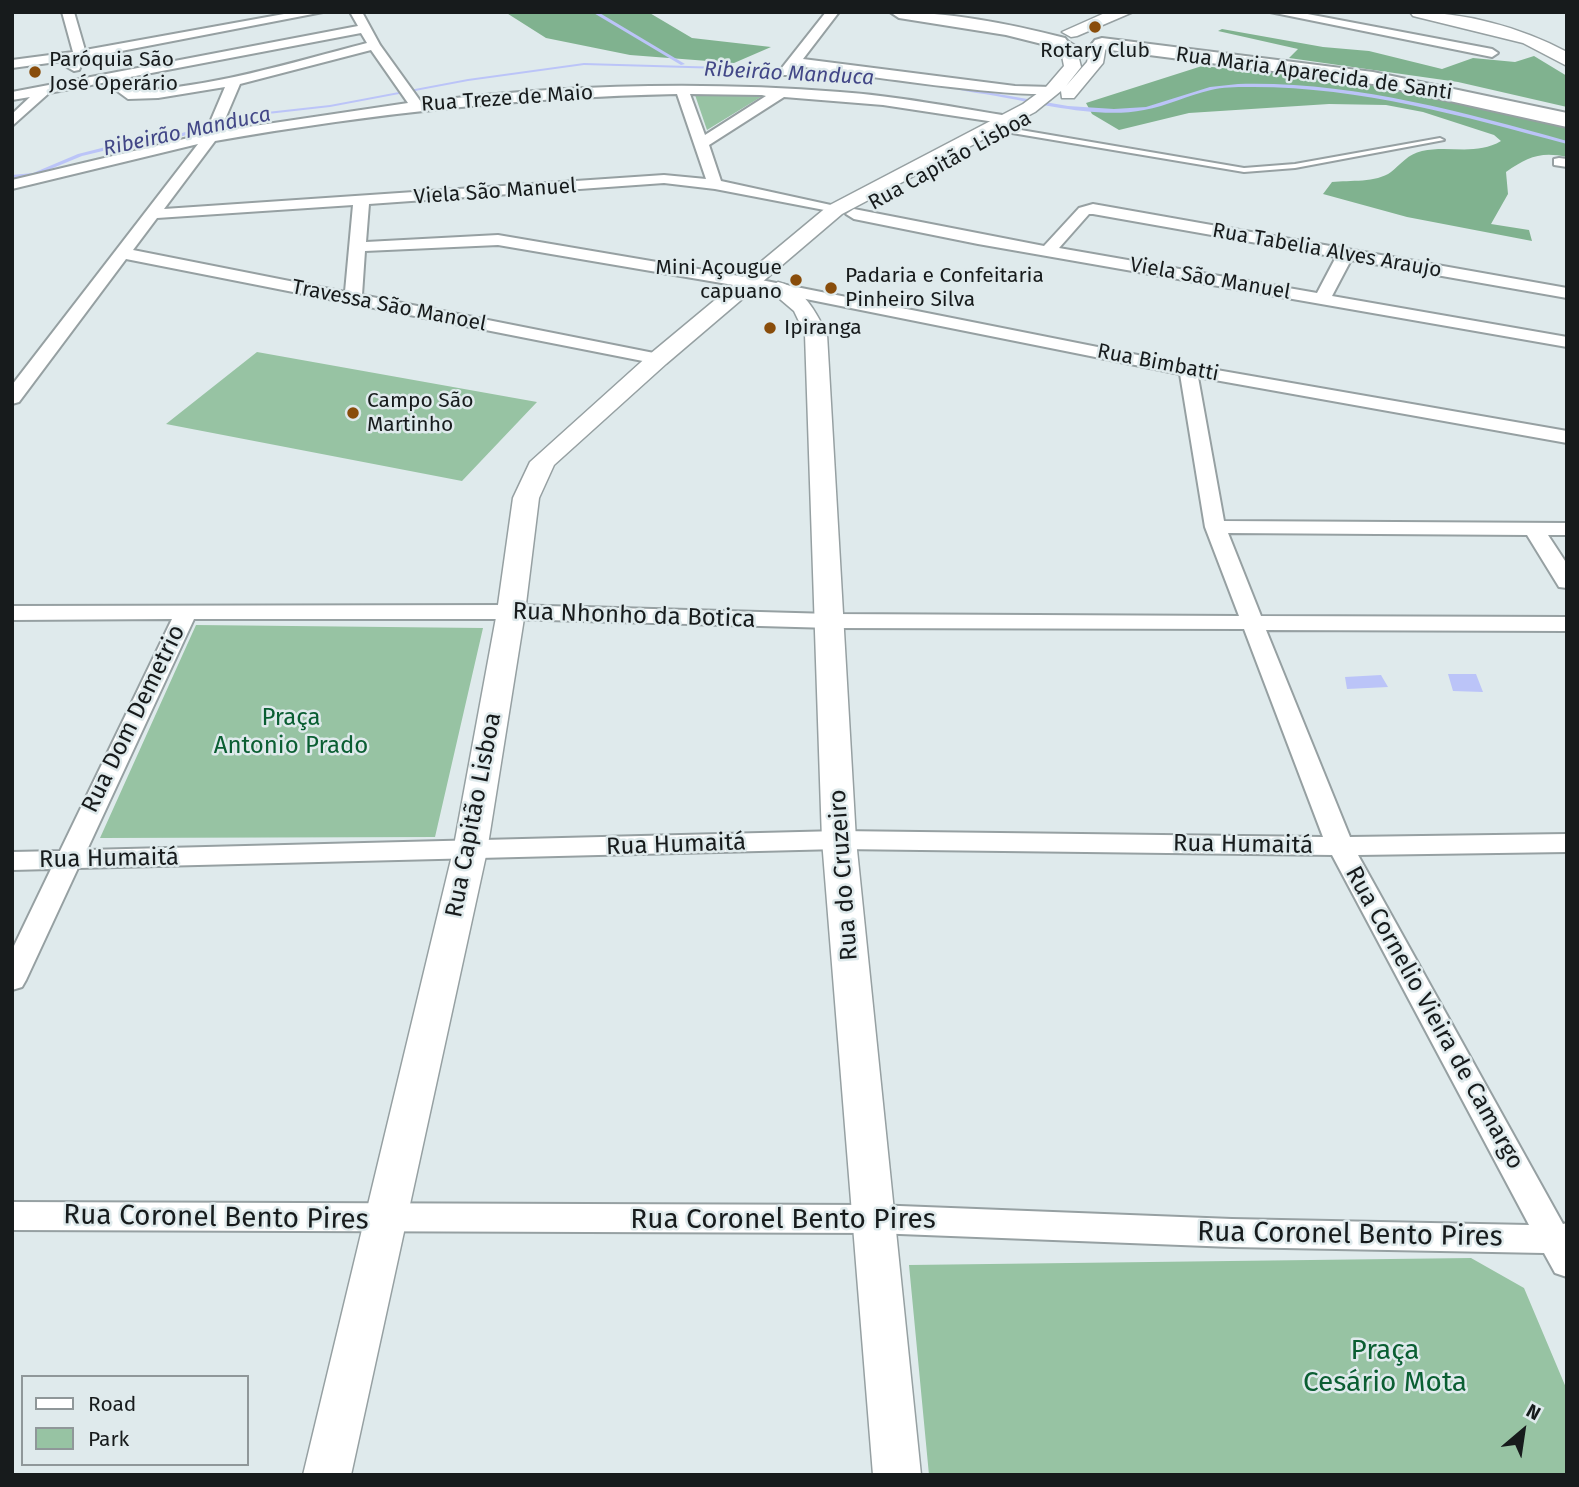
<!DOCTYPE html>
<html>
<head>
<meta charset="utf-8">
<style>
  body { margin:0 }
  #map { position:relative; width:1579px; height:1487px; overflow:hidden; background:#dfeaec; font-family:"Fira Sans",sans-serif }
  canvas { display:block }
  .frame { position:absolute; inset:0; border:14px solid #171b1c; pointer-events:none }
  .legend { position:absolute; left:21px; top:1375px; width:228px; height:91px; box-sizing:border-box; background:#dfeaec; border:2px solid #8f9799; margin:0; padding:9px 12px; list-style:none; font-size:21px; color:#171b1c }
  .legend li { display:flex; align-items:center; gap:14px; height:35px }
  .legend b { width:35px; border:2px solid #8f9799 }
  .north { position:absolute; left:1488px; top:1396px; width:70px; height:70px; -webkit-text-stroke:5px #dfeaec; paint-order:stroke; rotate:29deg; font-size:19px; font-weight:700; line-height:28px; text-align:center; color:#171b1c }
  .north::after { content:''; display:block; margin:auto; width:24px; height:32px; background:#171b1c; clip-path:polygon(50% 0,100% 100%,50% 72%,0 100%) }
</style>
</head>
<body>
<div id="map">
<canvas width="1579" height="1487"></canvas>
<div class="frame"></div>
<ul class="legend">
<li><b style="height:9px;background:#fff"></b>Road</li>
<li><b style="height:19px;background:#97c3a3"></b>Park</li>
</ul>
<div class="north">N</div>
</div>
<script>
const ctx = document.querySelector('canvas').getContext('2d');
ctx.lineJoin = 'round';
function fill(path, color) {
  ctx.fillStyle = color;
  ctx.fill(path, 'evenodd');
}
function strokePath(path, color, width, dash) {
  ctx.strokeStyle = color;
  ctx.lineWidth = width;
  ctx.lineCap = dash ? 'butt' : 'round';
  ctx.setLineDash(dash || []);
  ctx.stroke(path);
}
function label(font, color, halo, rows, align = 'center') {
  ctx.font = font + ' "Fira Sans",sans-serif';
  ctx.lineWidth = 5;
  ctx.setLineDash([]);
  ctx.textBaseline = 'middle';
  ctx.strokeStyle = halo;
  ctx.fillStyle = color;
  for (const [text, x, y, turn = 0] of rows) {
    ctx.save();
    ctx.translate(x, y);
    ctx.rotate((+turn || 0) * Math.PI / 180);
    ctx.textAlign = isNaN(turn) ? turn : align;
    if (halo) ctx.strokeText(text, 0, 0);
    ctx.fillText(text, 0, 0);
    ctx.restore();
  }
}
fill(new Path2D(`
  M694 92 764 95 707 130Z
  M257 352 537 402 462 481 166 424Z
  M196 625 483 628 435 837 100 838Z
  M1471 1258 1524 1288 1567 1390V1475H929L909 1265Z`), '#97c3a3');
fill(new Path2D(`
  M505 12H648L692 38 771 47 734 63 630 55 546 38Z
  M1222 29 1323 47 1369 51 1442 69 1473 58 1515 62 1534 56 1567 76V107L1458 82 1289 58 1298 49 1218 31Z
  M1202 66 1384 84 1567 124V157C1541 151 1527 157 1506 172L1508 194 1491 224 1529 230 1532 241 1407 217 1323 194 1332 182C1350 180 1376 183 1391 172 1401 164 1408 154 1422 151 1449 145 1476 156 1501 141L1494 135 1423 112 1386 105 1329 104 1189 113 1119 130 1092 114 1086 103Z`), '#80b28f');
fill(new Path2D(`
  M1448 674H1476L1483 692 1453 691Z
  M1381 675 1388 687 1347 689 1345 677Z`), '#bbc4f8');
fill(new Path2D(`
  M592 12H598L685 64 681 65Z
  M584 63 758 68 886 77 888 78 886 79 758 70 584 65 468 81 330 107 241 117 183 136 157 138 82 156 36 175 12 179V175L33 173 78 154 157 134 182 133 240 115 330 105 468 79Z
  M1238 84C1351 81 1459 111 1567 141V144C1462 116 1358 86 1248 87 1235 87 1223 87 1211 90 1188 95 1167 106 1144 110 1099 119 1041 104 996 96 981 93 963 92 950 87L952 86 1068 106 1114 109 1146 107 1210 87Z`), '#bbc4f8');
const service = new Path2D(`
  M1009 128 1244 168 1295 164 1440 138 1444 140 1295 168 1244 172 1006 132 1005 130Z`);
const minor = new Path2D(`
  M62 12H74L85 50 295 12H323L85 58 79 70 74 71 67 67 71 60 12 68V60L73 52Z
  M350 12H362L380 45 421 102C559 85 700 81 840 92 896 96 952 107 1008 116L1015 120 1008 124 883 105 784 97 709 145 721 181 840 207V213L715 189 664 183 369 204 366 242 498 235 751 278 1188 365 1567 431V443L1198 377 1224 521 1567 523V535H1548L1567 564V588L1559 587 1527 535 1228 533 1261 616 1567 617V631L1266 630 1350 837 1567 834V852L1358 855 1563 1224 1567 1223V1277L1555 1273 1544 1253 1232 1247 874 1233 12 1230V1202L874 1205 1232 1219 1529 1225 1332 855 839 849 78 868 26 980 22 987 12 990V950L51 869 12 870V852L60 851 172 619 12 620V606L511 605 831 614 1239 616 1205 527 1180 374 751 288 498 245 365 251 362 295 664 355 667 359 658 364 126 259 19 402 12 404V385L198 144 12 189V180L205 134 225 87 158 98 128 99 113 88 112 81 49 93 12 126V114L30 97 12 100V92L358 26ZM361 33 367 43C290 63 211 88 131 91L125 84V78ZM371 50 408 103 220 131 240 84ZM677 94 706 179 664 175 164 209 215 141C369 114 521 97 677 94ZM690 94 762 95 766 96 705 135ZM353 205 345 292 133 250 157 218ZM194 619H511L831 628 1244 629 1323 837 839 831 87 850Z
  M826 12H839L803 59 1015 86 1052 87 1059 91C1044 104 832 71 797 66L791 75H781V69Z
  M1270 12H1297L1492 49 1498 53 1492 57Z
  M1559 158 1567 159V167L1554 165V159Z
  M1093 204 1567 288V298L1351 260 1332 296 1567 337V347L978 244 854 219 846 214 854 209 1044 246 1079 208ZM1089 214H1093L1336 257 1317 293 1059 248Z`);
const tertiary = new Path2D(`
  M1068 41 1076 46 1081 67 1066 86 1087 62 1092 43H1104L1106 46 1103 63 1074 98H1062L1061 91 1035 112 842 214 666 364 554 465 539 498 525 612 487 851 351 1475H303L453 851 497 612 513 498 530 462 650 354 828 206 1023 104 1046 87 1064 66 1060 46Z
  M778 282C804 288 816 312 827 334L856 840 921 1475H873L822 840 805 334 794 311 767 288Z`);
const secondary = new Path2D(`
  M1107 12H1133L1077 36 1071 37 1062 32Z
  M1410 12C1464 12 1520 27 1567 52V66L1523 43 1413 16Z`);
const primary = new Path2D(`
  M890 12C950 12 1006 23 1065 38L1068 42 1058 48 1006 35 899 18Z
  M1102 38 1373 72 1567 113V127L1373 84 1095 48 1092 44 1095 40Z`);
strokePath(service, '#96a0a2', 4);
strokePath(minor, '#96a0a2', 4);
strokePath(tertiary, '#96a0a2', 3);
strokePath(secondary, '#96a0a2', 3);
strokePath(primary, '#96a0a2', 4);
fill(service, '#fff');
fill(minor, '#fff');
fill(tertiary, '#fff');
fill(secondary, '#fff');
fill(primary, '#fff');
for (const [x, y, r, color] of [
  [1095,27,7,"#894d0b"],
  [35,72,7,"#894d0b"],
  [796,280,7,"#894d0b"],
  [831,288,7,"#894d0b"],
  [770,328,7,"#894d0b"],
  [353,413,7,"#894d0b"]
]) {
  const dot = new Path2D();
  dot.arc(x, y, r, 0, 2 * Math.PI);
  ctx.fillStyle = color;
  ctx.fill(dot);
  strokePath(dot, '#dfeaec', 2.5);
}
label('21px', '#171b1c', '#dfeaec', [
  ["Rotary Club",1095,51,"center"],
  ["Paróquia São",49,60],
  ["José Operário",49,84],
  ["Mini Açougue",782,268,"right"],
  ["capuano",782,292,"right"],
  ["Padaria e Confeitaria",845,276],
  ["Pinheiro Silva",845,300],
  ["Ipiranga",784,328],
  ["Campo São",367,401],
  ["Martinho",367,425]
], 'left');
label('italic 21px', '#424787', '#dfeaec', [
  ["Ribeirão Manduca",789,74,3],
  ["Ribeirão Manduca",187,132,-12]
]);
label('21px', '#171b1c', '#dfeaec', [
  ["Rua Maria Aparecida de Santi",1314,74,8],
  ["Rua Treze de Maio",507,99,-4],
  ["Rua Capitão Lisboa",950,161,-29],
  ["Viela São Manuel",495,192,-4],
  ["Rua Tabelia Alves Araujo",1327,251,10],
  ["Viela São Manuel",1210,279,10],
  ["Travessa São Manoel",389,306,11],
  ["Rua Bimbatti",1158,363,11]
]);
label('24px', '#171b1c', '#dfeaec', [
  ["Rua Nhonho da Botica",634,616,2],
  ["Rua Dom Demetrio",134,719,-64],
  ["Rua Capitão Lisboa",474,815,-79],
  ["Rua Humaitá",676,845,-2],
  ["Rua Humaitá",1243,845,1],
  ["Rua Humaitá",109,859,-1],
  ["Rua do Cruzeiro",844,875,-94],
  ["Rua Cornelio Vieira de Camargo",1434,1018,61]
]);
label('24px', '#0a5e32', '#dfeaec', [
  ["Praça",291,718],
  ["Antonio Prado",291,746]
]);
label('28px', '#171b1c', '#dfeaec', [
  ["Rua Coronel Bento Pires",216,1218,1],
  ["Rua Coronel Bento Pires",783,1220],
  ["Rua Coronel Bento Pires",1350,1235,1]
]);
label('28px', '#0a5e32', '#dfeaec', [
  ["Praça",1385,1351],
  ["Cesário Mota",1385,1383]
]);
</script>
</body>
</html>
